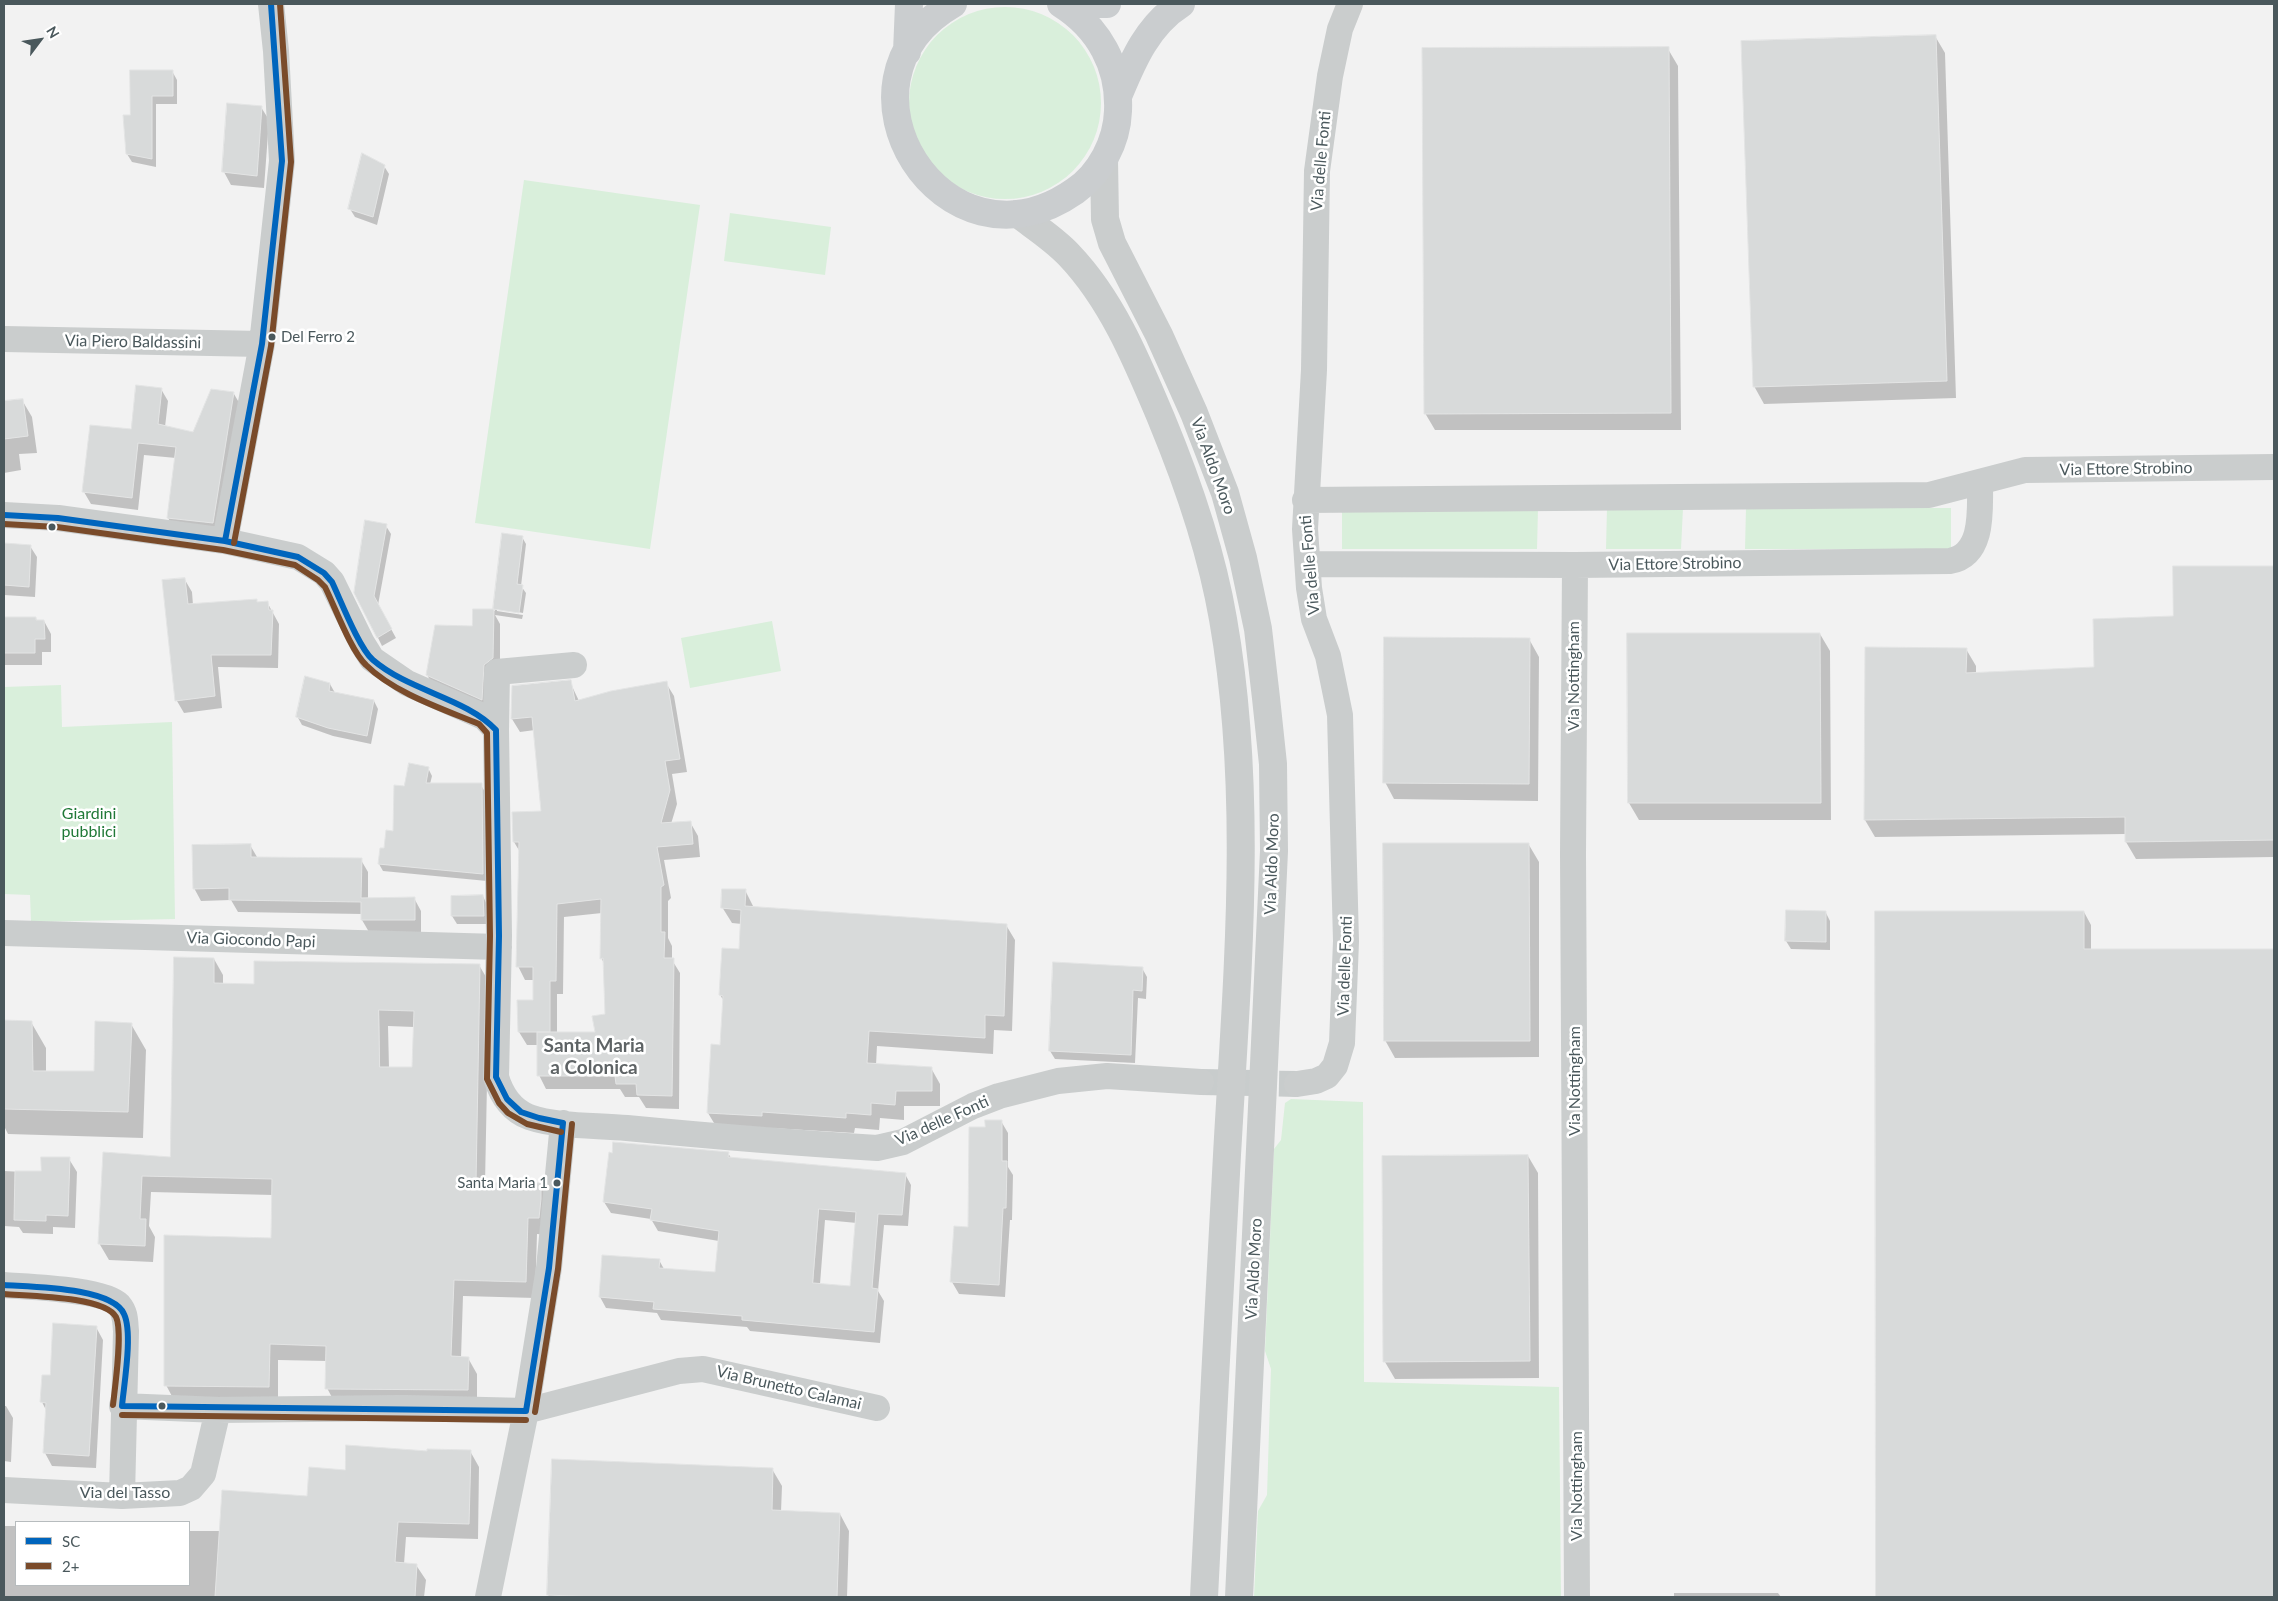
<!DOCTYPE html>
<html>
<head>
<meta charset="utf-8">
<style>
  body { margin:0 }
  #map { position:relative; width:2278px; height:1601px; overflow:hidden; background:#f2f2f2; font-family:Lato,sans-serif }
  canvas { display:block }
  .frame { position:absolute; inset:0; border:5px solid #4a585c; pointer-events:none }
  .legend { position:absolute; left:15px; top:1521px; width:175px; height:65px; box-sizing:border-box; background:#fff; border:1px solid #b7bcbe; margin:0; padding:6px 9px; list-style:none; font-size:15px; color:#4a585c }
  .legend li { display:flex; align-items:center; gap:10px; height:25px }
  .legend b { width:25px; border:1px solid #b7bcbe }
  .north { position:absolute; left:15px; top:15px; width:50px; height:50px; -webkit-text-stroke:4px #fff; paint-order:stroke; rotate:59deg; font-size:14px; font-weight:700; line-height:20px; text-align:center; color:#4a585c }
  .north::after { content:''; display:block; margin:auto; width:18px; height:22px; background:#4a585c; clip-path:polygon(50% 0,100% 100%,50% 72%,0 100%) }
</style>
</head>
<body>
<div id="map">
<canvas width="2278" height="1601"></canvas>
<div class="frame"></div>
<ul class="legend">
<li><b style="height:6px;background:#0065bd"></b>SC</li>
<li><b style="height:6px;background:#7a4b2a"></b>2+</li>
</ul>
<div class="north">N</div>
</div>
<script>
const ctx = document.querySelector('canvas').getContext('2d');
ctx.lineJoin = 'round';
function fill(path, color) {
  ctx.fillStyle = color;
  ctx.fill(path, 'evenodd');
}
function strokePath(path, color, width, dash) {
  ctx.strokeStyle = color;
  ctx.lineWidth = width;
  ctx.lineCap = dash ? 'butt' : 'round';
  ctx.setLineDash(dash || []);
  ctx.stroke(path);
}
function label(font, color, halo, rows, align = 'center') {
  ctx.font = font + ' Lato,sans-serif';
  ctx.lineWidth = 5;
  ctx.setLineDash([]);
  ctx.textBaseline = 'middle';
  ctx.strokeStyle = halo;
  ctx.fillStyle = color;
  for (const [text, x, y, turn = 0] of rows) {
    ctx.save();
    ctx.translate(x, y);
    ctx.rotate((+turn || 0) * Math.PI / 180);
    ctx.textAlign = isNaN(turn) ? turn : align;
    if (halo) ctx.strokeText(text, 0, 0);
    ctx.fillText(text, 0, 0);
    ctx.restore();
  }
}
fill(new Path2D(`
  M909 103a96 96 0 1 1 192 0a96 96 0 1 1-192 0Z
  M524 180 700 205 650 549 475 523Z
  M730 213 831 227 825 275 724 261Z
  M1342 508 1538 509 1537 549H1342Z
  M1607 508H1683L1681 549H1606Z
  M1746 508H1951V549H1745Z
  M772 621 781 671 690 688 681 638Z
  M61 685 62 727 172 722 175 919 31 922 30 895 4 894V687Z
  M1291 1099 1363 1102 1364 1382 1559 1387 1561 1597H1254L1258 1511 1267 1495 1271 1369 1265 1351 1274 1149 1281 1140 1285 1103Z`), '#d9efdb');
fill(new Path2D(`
  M1935 36 1945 53 1956 398 1764 404 1754 386Z
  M1668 49 1678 66 1681 430H1435L1425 413Z
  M172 71 177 80V104H156V167L132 162 127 154 131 116Z
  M261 107 269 120 264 188 231 185 224 172Z
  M384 166 389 174 377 225 355 217 350 209Z
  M161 389 168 401 165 427 193 433 234 394 241 406 220 534 175 530 168 518 176 458 144 455 138 510 91 504 84 492 132 431Z
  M22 400 32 417 37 453 19 454 21 470 4 473V403Z
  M386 526 391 534 378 605 396 638 382 646 356 593Z
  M522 537 526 544 521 586 526 593 523 613 497 608V611L523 615 522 619 495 615 500 624V671L488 711 435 688 427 675 474 627V610L495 611 494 609Z
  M4 544 30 546 37 557 35 597 4 595Z
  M2175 567H2274V857L2136 859 2126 842V834L1875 837 1865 820 1966 649 1976 666V674L2095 668 2175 618Z
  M185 580 192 592 193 605 267 602 279 624 278 668 218 667 222 708 184 713 177 701Z
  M4 618H36L37 622 44 621 51 634V652H42V665H4Z
  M1628 634H1820L1830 651 1831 820H1639L1629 803Z
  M1529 639 1539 657 1538 801 1394 799 1385 782Z
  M570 682 579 701 666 683 674 696 687 772 672 774 677 804 671 824 690 822 698 836 700 857 664 860 671 898 668 901V938L672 946V960L680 973 679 1109 646 1108 639 1097H625L620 1089H546L539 1075 538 1045H527L519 1032 534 1001V980H525L518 966 520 852 514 842 542 812 535 730 520 732 512 719 513 687ZM602 913 601 958 604 963 606 1016 596 1033 557 1034V994H563L564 917Z
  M330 684 335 693 374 701 378 709 371 744 333 736 302 725 297 716Z
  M428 768 432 776 430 784 481 785 485 792 487 881 383 871 379 864Z
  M250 845 257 857 361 860 368 872V899L414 898 421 911V932H369L362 920V914L238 912 231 900 201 901 194 888Z
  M1529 845 1539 862V1057L1395 1058 1385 1040Z
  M745 890 754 908 1006 925 1015 940 1012 1031 994 1030 993 1054 877 1046 876 1065 931 1068 940 1084V1106H904V1120L880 1118 879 1130 855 1128 854 1133 771 1128H717L708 1113 721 1046 724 1001 720 995 740 950 742 924 732 923 722 907Z
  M483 896 487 905 488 924H457L452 916Z
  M1876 912H2084L2091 925V950H2274V1597H1878Z
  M1826 913 1830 921V950L1791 949 1786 941Z
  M214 959 223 975V984L255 986 479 965 489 982 485 1184H540L550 1201 548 1235 537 1234 535 1298 463 1296 461 1358H468L477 1374V1406L336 1405 327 1388V1361L278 1360V1403L175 1402 166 1385 272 1240 273 1195 151 1192 149 1226 155 1237 153 1262 109 1260 99 1243 104 1154 172 1158ZM388 1026 414 1027 413 1068H389Z
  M1142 968 1147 977 1146 999 1138 998 1135 1063 1055 1059 1050 1051Z
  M4 1021 31 1022 46 1048V1072H95L131 1024 146 1050 143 1138 8 1134 4 1126Z
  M1001 1121 1008 1133V1167L1013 1175 1012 1220H1010L1005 1297 959 1294 952 1282Z
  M728 1153 731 1158 905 1174 911 1185 908 1226 884 1225 878 1291 884 1301 880 1343 750 1331 747 1327 661 1320 657 1313 606 1308 600 1297 659 1260 664 1269 717 1274 719 1241 658 1231 651 1219 611 1213 604 1202ZM825 1220 857 1223 852 1287 820 1284Z
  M1528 1156 1538 1173 1539 1378 1395 1379 1385 1362Z
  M69 1159 77 1172 75 1228 53 1227V1234L23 1233 19 1227 4 1226V1171L42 1173Z
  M96 1327 103 1340 96 1468 52 1466 45 1453 47 1412 42 1402 51 1377Z
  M4 1406H6L13 1418 11 1462 4 1461Z
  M470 1451 479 1467 478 1539 406 1537 404 1564 416 1565 426 1580 424 1597H4V1526H16V1585H189V1531H220L308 1497 346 1471 428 1452Z
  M772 1469 782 1486 781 1512 840 1514 849 1531 847 1597H550L548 1595Z
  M1674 1593H1778L1781 1597H1674Z`), '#0003');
const building = new Path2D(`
  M1936 35 1947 381 1753 387 1741 41Z
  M1669 47 1671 413 1424 414 1422 48Z
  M130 70H173V96H152V159L126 154 123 115H130Z
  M227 103 262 106 257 176 222 172Z
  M362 153 385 165 373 217 348 209Z
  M136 385 162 388 158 424 193 432 211 389 234 392 213 523 167 518 176 447 138 443 132 498 82 492 90 425 131 429Z
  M23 399 28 436 4 439V401Z
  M365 520 387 524 374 596 392 629 377 638 354 593Z
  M502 533 523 536 517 584 523 585 519 613 493 609Z
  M4 543 31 545 29 587 4 585Z
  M2173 566H2274V840L2125 842V817L1864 820 1865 647 1967 648 1966 673 2094 667 2093 619 2173 616Z
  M185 578 188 604 257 599V602L268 601 269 610H273L271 655H211L215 696 175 701 162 580Z
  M473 609H494L493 658 484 665 482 700 426 675 435 625 472 626Z
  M4 617H36V620H44L45 639H35V653H4Z
  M1627 633H1820L1821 803H1628Z
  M1384 637 1530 638 1529 784 1383 783Z
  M305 676 330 683 329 691 374 700 367 736 328 728 296 717Z
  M571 680 575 701 611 691 667 681 680 759 665 761 670 790 661 823 691 821 693 844 657 847 664 885 661 887V932H665L664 958H674L672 1096 637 1095 636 1084H616L615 1076H537V1032H595L592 1016 605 1014 603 958 600 959 601 899 557 904 556 981H550V1032H518L517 1000H533V967H516L519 842H513L512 812 541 811 532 717 511 719 512 686Z
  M409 763 429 767 426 783H482L483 874 378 864 380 848H384L386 830 393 831 394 785 404 786Z
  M1383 843H1529L1530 1041H1384Z
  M251 844V857L362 858 361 898 415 897V920H361V902L229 900V888L193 889 192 845Z
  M722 889H746L745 906 1007 924 1004 1016 985 1015V1038L869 1031 867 1063 932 1067V1091H896L895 1105 871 1103V1115L846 1113V1118L762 1112V1116L707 1113 711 1044 720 1045 723 996 719 995 722 948 739 949 741 910 721 908Z
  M483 895 484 916H451V896Z
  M1786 910 1826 911V942L1785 941Z
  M1875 911H2084V949H2274V1597H1876Z
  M174 957 214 958V983L254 984V961L480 964 476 1182 541 1183V1199L539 1218H528L526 1282 454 1280 451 1356 469 1357 468 1390 325 1389 326 1346 270 1344 269 1387 164 1386V1235L271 1238 272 1179 142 1176 140 1219H146L145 1246 98 1244 103 1152 170 1157ZM379 1010 414 1011 412 1067H380Z
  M1053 962 1143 967 1142 991 1133 990 1131 1055 1049 1051Z
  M4 1020 32 1021 33 1071H94L95 1021 132 1023 128 1112 4 1109Z
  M985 1120H1002V1161H1007L1006 1208H1003L999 1285 950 1282 954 1226 968 1227 969 1127H985Z
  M613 1142 729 1152 728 1157 906 1173 902 1215 878 1214 872 1288 878 1289 874 1332 742 1320V1316L653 1309 654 1302 599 1297 602 1255 660 1259 659 1268 715 1272 719 1231 650 1220 652 1209 603 1202 609 1152 612 1153ZM819 1209 856 1212 850 1286 813 1283Z
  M1528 1155 1530 1361 1383 1362 1382 1156Z
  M41 1157H70L68 1216 46 1215V1221L14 1220 15 1171H41Z
  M53 1323 97 1326 89 1456 43 1453 46 1403 40 1402 42 1375H50Z
  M346 1445 427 1451V1449L471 1450 469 1524 398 1522 395 1562 417 1564 415 1597H215L222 1490 307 1496 309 1467 345 1470Z
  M552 1459 773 1468 772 1510 840 1513 837 1597H598L547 1595Z`);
fill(building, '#d8dada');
strokePath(building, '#e3e4e4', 1);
strokePath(new Path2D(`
  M1201 1082 1297 1084`), '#c8cccc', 26, [26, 13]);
strokePath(new Path2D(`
  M4 339 262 344
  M1305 500 1929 495 2025 470 2274 467
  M4 515 58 518 225 541 298 557 324 573 332 582 362 643 372 659 407 683 484 717 496 730 499 936 496 1077C501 1094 511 1110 529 1117 558 1127 596 1125 627 1128 710 1136 794 1143 877 1148L903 1142 973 1106 999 1096 1058 1081 1107 1076 1201 1082
  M225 541 262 344 282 161 276 51 271 4
  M1308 564 1575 565 1950 561C1984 555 1980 510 1980 483
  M1575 565 1573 854 1577 1597
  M496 730 497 672 574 665
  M4 933 499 947
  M1297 1084 1316 1081 1327 1076 1335 1066 1342 1043 1346 941 1340 715 1328 656 1314 619 1309 588 1305 529 1314 370 1317 171 1330 76 1340 29 1350 4
  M4 1285C28 1287 104 1289 119 1305 126 1313 125 1322 126 1331L122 1496
  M122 1406 218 1410 404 1408 526 1411 679 1371 703 1369 877 1408
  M4 1490 122 1496 180 1493 191 1488 203 1474 218 1410
  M488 1597 526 1411 549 1268 563 1123`), '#cacdcd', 26);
strokePath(new Path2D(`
  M1104 160 1105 219 1112 243 1159 335 1194 413 1225 493 1243 558 1258 629 1266 698 1273 764 1274 851 1239 1597
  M1018 214C1035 227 1054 239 1069 255 1112 300 1137 361 1161 418 1188 483 1211 549 1223 619 1254 796 1237 976 1227 1155 1219 1302 1211 1450 1204 1597`), '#cacdcd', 28);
strokePath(new Path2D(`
  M953 4C818 82 944 283 1075 191 1100 174 1117 142 1118 111 1120 66 1099 28 1061 4
  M1062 4H1107
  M907 52 909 4
  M1119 94C1133 60 1148 25 1181 4`), '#cacdcf', 28);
strokePath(new Path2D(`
  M4 515 58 518 225 541 298 557 324 573 332 582C341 601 359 648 373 660 409 691 466 698 496 730L499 936 496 1077 507 1099 521 1112 539 1118 563 1123
  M225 541 262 344 282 161 271 4
  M4 1285C30 1287 112 1287 124 1314 133 1333 124 1384 122 1406
  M122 1406 526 1411
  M526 1411 549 1268 563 1123`), '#0065bd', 6);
strokePath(new Path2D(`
  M4 524 57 527 223 550 295 565 318 580 325 587C335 607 351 651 366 665 394 693 443 709 479 724L487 733 490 936 487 1079 499 1103 508 1113 527 1124 561 1132
  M234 543 271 346 291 162 280 4
  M4 1294C26 1296 104 1296 116 1317 123 1331 115 1387 113 1405
  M535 1412 558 1269 572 1124
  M122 1415 526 1420`), '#7a4b2a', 6);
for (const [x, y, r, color] of [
  [272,337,4.5,"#4a585c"],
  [52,527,4.5,"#4a585c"],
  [557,1183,4.5,"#4a585c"],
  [162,1406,4.5,"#4a585c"]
]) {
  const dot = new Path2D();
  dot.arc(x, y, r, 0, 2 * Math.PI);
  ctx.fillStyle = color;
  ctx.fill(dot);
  strokePath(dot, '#fff', 2);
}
label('15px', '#4a585c', '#fff', [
  ["Del Ferro 2",281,337],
  ["Santa Maria 1",548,1183,"right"]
], 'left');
label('16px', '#4a585c', '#fff', [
  ["Via delle Fonti",1321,161,-85],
  ["Via Piero Baldassini",133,342,1],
  ["Via Aldo Moro",1213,466,70],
  ["Via Ettore Strobino",2126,469,-1],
  ["Via Ettore Strobino",1675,564,-1],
  ["Via delle Fonti",1310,565,-95],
  ["Via Nottingham",1574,676,-90],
  ["Via Aldo Moro",1272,864,-88],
  ["Via Giocondo Papi",251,940,2],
  ["Via delle Fonti",1345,966,-88],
  ["Via Nottingham",1575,1081,-90],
  ["Via delle Fonti",942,1121,-24],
  ["Via Aldo Moro",1254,1269,-87],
  ["Via Brunetto Calamai",789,1388,13],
  ["Via Nottingham",1577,1486,-90],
  ["Via del Tasso",125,1493]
]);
label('16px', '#207937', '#fff', [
  ["Giardini",89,814],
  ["pubblici",89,832]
]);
label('bold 19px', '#5e6365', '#fff', [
  ["Santa Maria",594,1046],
  ["a Colonica",594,1068]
]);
</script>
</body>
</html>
